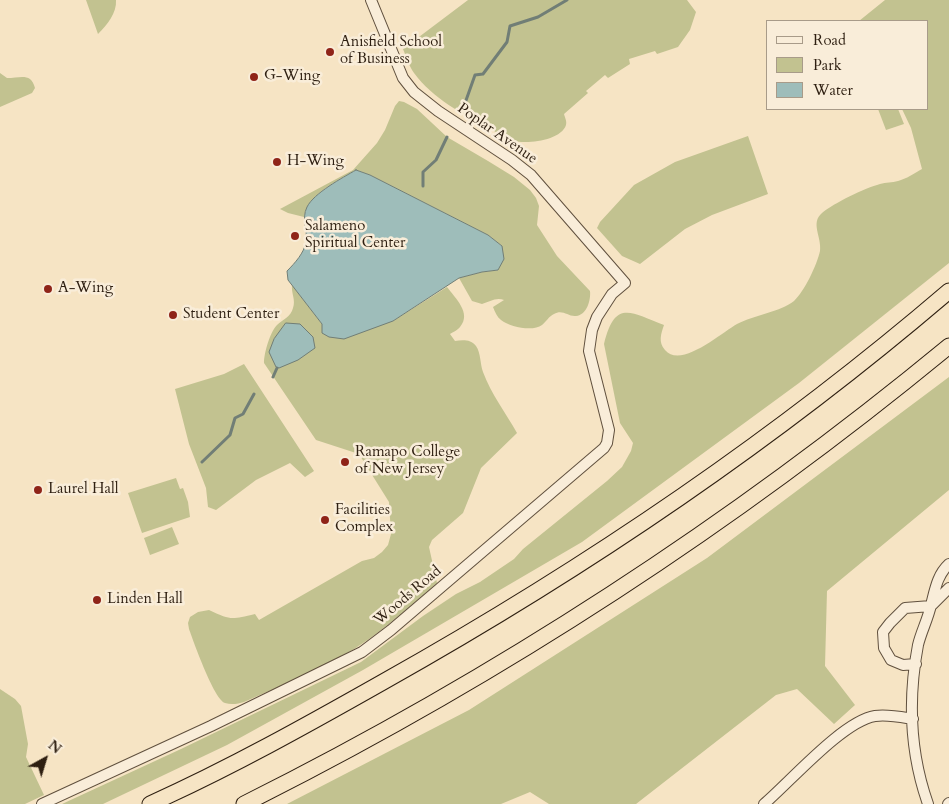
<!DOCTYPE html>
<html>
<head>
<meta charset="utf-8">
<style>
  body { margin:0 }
  #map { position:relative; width:949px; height:804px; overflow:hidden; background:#f6e4c4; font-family:Cardo,serif }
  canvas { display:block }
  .legend { position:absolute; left:766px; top:20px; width:162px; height:90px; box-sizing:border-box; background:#f9edd9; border:1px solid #a89b89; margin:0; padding:6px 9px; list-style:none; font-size:15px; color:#2e1f11 }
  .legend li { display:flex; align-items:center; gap:10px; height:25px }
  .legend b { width:25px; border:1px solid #a89b89 }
  .north { position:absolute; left:20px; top:734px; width:50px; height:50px; -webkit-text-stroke:4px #f9edd9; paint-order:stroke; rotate:39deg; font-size:14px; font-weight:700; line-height:20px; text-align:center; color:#2e1f11 }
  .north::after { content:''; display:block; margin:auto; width:18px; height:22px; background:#2e1f11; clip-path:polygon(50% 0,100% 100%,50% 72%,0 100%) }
</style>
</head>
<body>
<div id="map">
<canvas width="949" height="804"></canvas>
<ul class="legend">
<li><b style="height:6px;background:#f9edd9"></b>Road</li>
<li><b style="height:14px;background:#c2c290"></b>Park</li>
<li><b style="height:14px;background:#9ebdba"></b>Water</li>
</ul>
<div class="north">N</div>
</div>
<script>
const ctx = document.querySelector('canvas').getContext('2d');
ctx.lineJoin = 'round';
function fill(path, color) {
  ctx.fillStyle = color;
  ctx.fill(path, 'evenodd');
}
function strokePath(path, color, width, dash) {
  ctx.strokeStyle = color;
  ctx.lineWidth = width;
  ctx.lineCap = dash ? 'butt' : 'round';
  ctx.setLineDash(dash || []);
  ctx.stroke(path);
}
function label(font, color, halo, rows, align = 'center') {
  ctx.font = font + ' Cardo,serif';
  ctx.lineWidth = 5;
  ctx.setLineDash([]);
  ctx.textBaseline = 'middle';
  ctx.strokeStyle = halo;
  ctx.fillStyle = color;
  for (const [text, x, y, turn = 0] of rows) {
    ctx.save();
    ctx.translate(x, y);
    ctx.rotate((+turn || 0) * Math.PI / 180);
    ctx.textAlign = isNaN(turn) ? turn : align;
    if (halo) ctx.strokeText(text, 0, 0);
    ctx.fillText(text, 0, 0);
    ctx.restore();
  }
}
fill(new Path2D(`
  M86 0H116C117 13 107 25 98 34Z
  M468 0H687L696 12 690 30 678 47 657 54 655 51 629 59 630 64 608 78 605 75 586 91 588 93 564 114C565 118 567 121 566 125 561 141 524 145 511 140 504 137 497 133 491 129 464 115 432 98 414 73 409 66 406 56 403 49Z
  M885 0H949V263L799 383 582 542 363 670 227 745 103 804H62L181 749 361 662 423 616 456 594 480 582 514 559 523 549 607 481 622 467 631 451 633 443 620 423 604 344C615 299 630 312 664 325 661 334 658 342 665 350 681 369 721 333 737 324 754 315 780 312 794 301 804 292 817 265 820 251 822 237 810 223 822 213 834 203 865 188 880 184 886 182 892 183 898 181 906 179 915 173 922 169L911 128 902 109H928V21H859Z
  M0 73 7 78C20 78 31 72 35 88L32 93 0 107Z
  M399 101 404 102 417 109 447 137 488 161 514 177 530 190 536 198 539 206 537 225 557 256 590 291C591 300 587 315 576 316 568 317 563 309 554 314 549 316 546 322 542 325 533 332 510 327 501 320 497 317 495 312 493 307L504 300C496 297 489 302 482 304L472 301 459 278 482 272 498 270 502 246 488 235 370 175 356 170C340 179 318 190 308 206 306 209 305 213 304 217L288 213 280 209 353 170 377 143 385 130 395 106Z
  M878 109H898L904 124 886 130Z
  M748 136 768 194 712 215 685 229 640 264 622 256 597 228 600 222 634 185 675 162Z
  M292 285 322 324V333L393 321 447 287C455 298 472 313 460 327 458 330 453 332 450 334L455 341C462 340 471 339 476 346 481 353 480 364 483 372 491 394 506 413 517 433L481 468 463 513 432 540 429 547 437 583C415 602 393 622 369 639 331 666 286 683 244 702 238 704 231 705 225 703 214 699 194 643 189 629L188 623 190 617 198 612 209 610C231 620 230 620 255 614L259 620 362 561 374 558 382 552 388 545 391 534 389 502 359 454 316 440 264 363C264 353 270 332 277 325 282 320 291 317 293 308 296 300 291 293 292 285Z
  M244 364 314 471 305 477 290 463 256 480 216 510 208 507 206 488 189 444 175 389 224 374Z
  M949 377V490L827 591 825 666 855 705 834 724 797 689 776 695 636 804H549L530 792 501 804H287L469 710 707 558Z
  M176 478 180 489 183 488 188 502 190 517 142 533 128 493Z
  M172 527 179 544 150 555 144 538Z
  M0 689 15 699 21 706 28 744 26 757 44 795 25 804H0Z`), '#c2c290');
const water = new Path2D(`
  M356 170 370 175 488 235 502 246 504 259 498 270 482 272 459 278 393 321 344 339 329 337 322 333V324L288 280 287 271C295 263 304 253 306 242 308 230 301 219 307 207 314 193 342 178 356 170Z
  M286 323 300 324 313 337 315 348 298 360 279 368 276 367 269 352 274 339Z`);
fill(water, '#9ebdba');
strokePath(water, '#717e76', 1);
strokePath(new Path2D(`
  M464 106 475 75 483 74 507 42 510 26 538 17 567 0
  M423 186V172L436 160 447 137
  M273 377 277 368
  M202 462 230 435 235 418 243 414 254 394`), '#717e76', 3);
const minor = new Path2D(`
  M931 606 949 588
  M916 664 903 665 891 660 884 648 883 632 890 623 905 608 931 606
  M42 804 211 726 362 652 391 630 604 448 607 443 609 430 589 351 592 330 597 317 612 294 625 283 531 175 512 160 438 111 414 92 403 78 371 0
  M764 804C790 782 843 721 875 716 887 714 901 717 913 719
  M928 804C910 753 908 698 918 645 921 632 928 619 931 605 935 590 937 575 949 564
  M948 804 949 803`);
const highway = new Path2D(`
  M150 804C230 768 307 725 383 682 583 570 775 440 949 291
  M244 804C496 678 732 525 949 346`);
strokePath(minor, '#60503e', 12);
strokePath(highway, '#2e1f11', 17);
strokePath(minor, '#f9edd9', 10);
strokePath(highway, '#f6e4c4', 15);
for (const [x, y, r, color] of [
  [330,52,5,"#8f2418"],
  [254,77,5,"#8f2418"],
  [277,162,5,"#8f2418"],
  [295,236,5,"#8f2418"],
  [48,289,5,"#8f2418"],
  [173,315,5,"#8f2418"],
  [345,462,5,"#8f2418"],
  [38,490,5,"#8f2418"],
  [325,520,5,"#8f2418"],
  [97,600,5,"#8f2418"]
]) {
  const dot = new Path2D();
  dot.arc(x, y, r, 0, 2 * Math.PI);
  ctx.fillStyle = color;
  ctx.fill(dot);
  strokePath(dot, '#f9edd9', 2);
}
label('15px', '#2e1f11', '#f9edd9', [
  ["Anisfield School",340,43],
  ["of Business",340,60],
  ["G-Wing",264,77],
  ["H-Wing",287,162],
  ["Salameno",305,227],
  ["Spiritual Center",305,244],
  ["A-Wing",58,289],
  ["Student Center",183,315],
  ["Ramapo College",355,453],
  ["of New Jersey",355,470],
  ["Laurel Hall",48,490],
  ["Facilities",335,511],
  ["Complex",335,528],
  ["Linden Hall",107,600]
], 'left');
label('15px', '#2e1f11', '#f9edd9', [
  ["Poplar Avenue",497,134,35],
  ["Woods Road",408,596,-40]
]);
</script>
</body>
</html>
